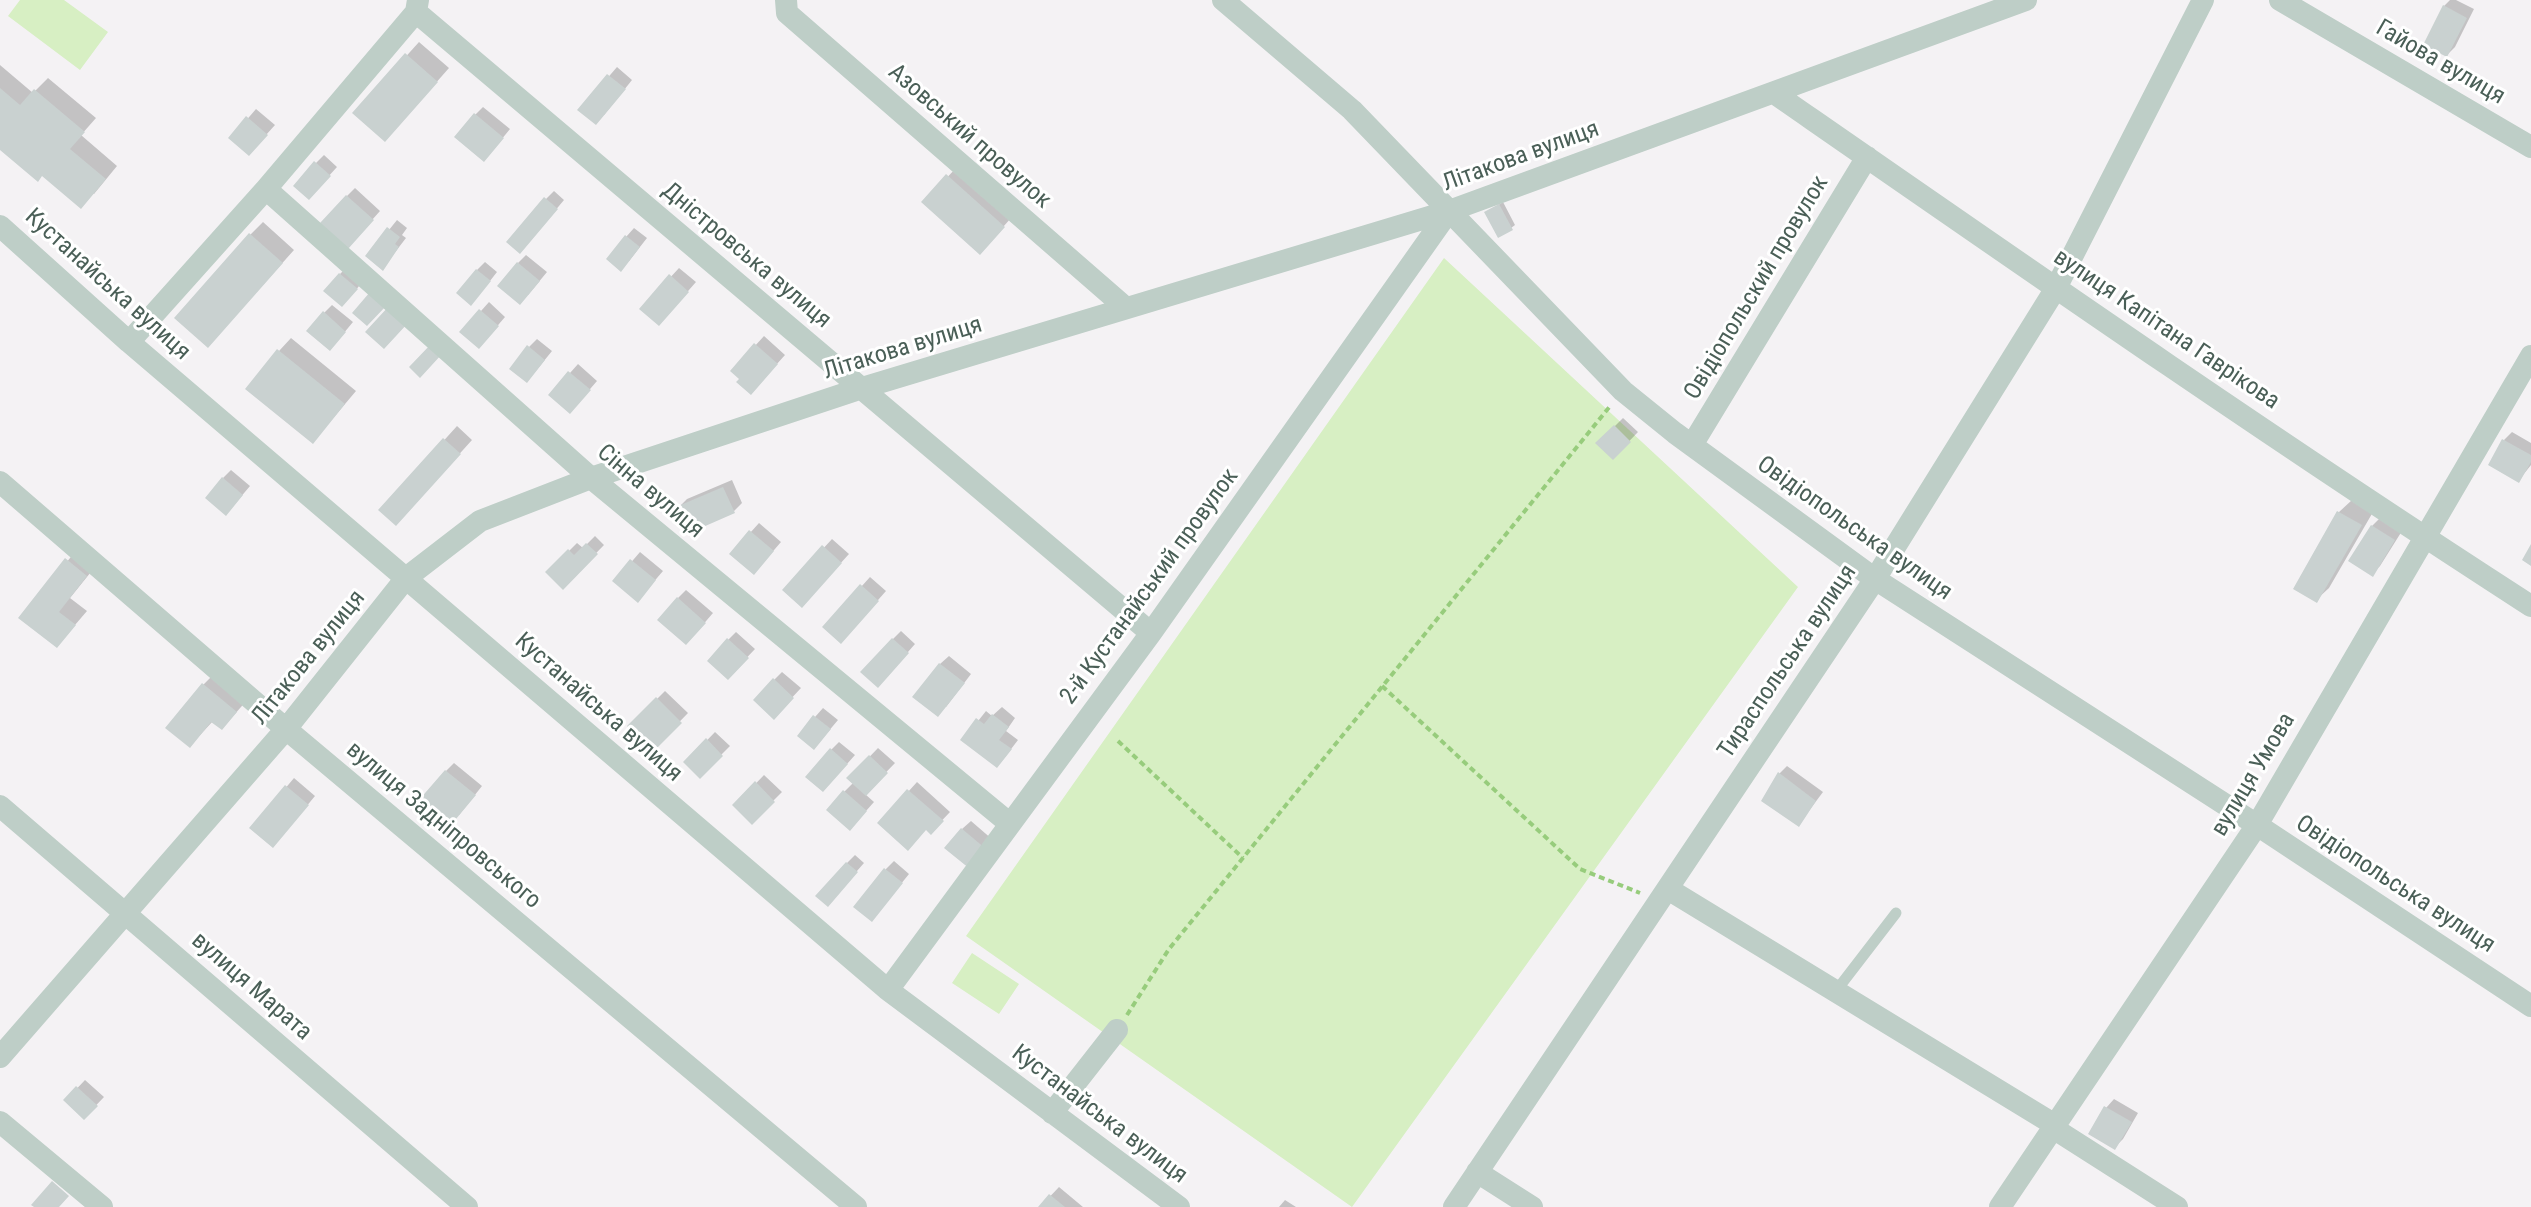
<!DOCTYPE html>
<html>
<head>
<meta charset="utf-8">
<style>
  body { margin:0 }
  canvas { display:block; background:#f4f2f4 }
</style>
</head>
<body>
<canvas width="2531" height="1207"></canvas>
<script>
const ctx = document.querySelector('canvas').getContext('2d');
ctx.lineJoin = 'round';
function fill(path, color) {
  ctx.fillStyle = color;
  ctx.fill(path, 'evenodd');
}
function strokePath(path, color, width, dash) {
  ctx.strokeStyle = color;
  ctx.lineWidth = width;
  ctx.lineCap = dash ? 'butt' : 'round';
  ctx.setLineDash(dash || []);
  ctx.stroke(path);
}
function label(font, color, halo, rows, align = 'center') {
  ctx.font = font + ' "Roboto Condensed",sans-serif';
  ctx.lineWidth = 6;
  ctx.setLineDash([]);
  ctx.textBaseline = 'middle';
  ctx.strokeStyle = halo;
  ctx.fillStyle = color;
  for (const [text, x, y, turn = 0] of rows) {
    ctx.save();
    ctx.translate(x, y);
    ctx.rotate((+turn || 0) * Math.PI / 180);
    ctx.textAlign = isNaN(turn) ? turn : align;
    if (halo) ctx.strokeText(text, 0, 0);
    ctx.fillText(text, 0, 0);
    ctx.restore();
  }
}
fill(new Path2D(`
  M20 0H64L108 32 80 70 8 16Z
  M1444 258 1798 587 1352 1207 966 936Z
  M972 953 1019 984 999 1014 952 983Z`), '#d7efc3');
fill(new Path2D(`
  M2450 0H2456L2474 9 2455 47 2447 55 2444 6Z
  M419 42 449 68 397 127 355 113Z
  M0 65 33 93 48 78 96 118 81 135 117 166 94 194 43 174 0 147Z
  M617 67 632 80 604 115 580 110Z
  M483 107 510 129 492 151 475 115Z
  M256 109 275 125 257 145 231 138Z
  M324 155 337 167 317 189 316 163Z
  M956 168 1011 218 988 244 924 202Z
  M355 188 380 211 356 238 347 196Z
  M554 191 564 200 528 243 546 199Z
  M1503 202 1515 225 1511 228 1487 212Z
  M397 220 407 228 402 235 406 238 383 268 368 256Z
  M263 222 294 250 220 333 250 235Z
  M634 228 647 238 629 261 626 237Z
  M526 255 547 272 528 295 518 263Z
  M485 262 497 272 479 295 477 270Z
  M348 266 364 280 350 297 340 274Z
  M679 268 696 282 667 315 642 308Z
  M489 302 505 317 487 338 481 311Z
  M332 305 353 322 338 340 324 313Z
  M764 336 785 355 759 384 742 379 733 370Z
  M291 338 356 391 313 442 279 351Z
  M537 339 552 351 535 372 529 347Z
  M578 364 597 381 578 403 570 373Z
  M1623 418 1638 432 1613 458 1598 443Z
  M457 426 472 440 408 511 381 510Z
  M2512 432 2531 443V465L2519 480 2504 440Z
  M231 470 250 486 234 505 223 478Z
  M732 480 742 503 733 512 678 508 687 499Z
  M2352 500 2373 512 2329 588 2316 600 2339 512Z
  M2380 518 2402 531 2380 566 2372 574V526Z
  M759 523 781 542 762 564 732 553Z
  M595 536 604 545 563 587 548 572 577 543 583 548Z
  M832 539 849 554 810 597 785 590Z
  M79 547 99 562 70 598 87 611 57 646 21 618Z
  M640 552 663 571 645 592 615 581Z
  M870 577 886 591 849 633 825 627Z
  M686 590 713 613 694 635 678 598Z
  M901 631 915 644 886 677 893 639Z
  M736 632 755 649 736 669 728 640Z
  M949 656 971 674 946 707 940 664Z
  M216 672 248 699 234 715 213 721 190 746 203 685Z
  M782 672 801 688 774 717V680Z
  M665 691 688 713 653 749 630 726Z
  M1002 707 1015 718 1006 731 1018 740 1005 757 963 740 986 711 992 716Z
  M823 708 838 720 822 739 799 735Z
  M715 732 730 746 700 776 686 762Z
  M839 742 855 755 831 782V750Z
  M878 748 895 763 865 794 874 802 858 820 844 792 854 782 849 778Z
  M454 763 482 786 459 815 446 771Z
  M1787 766 1823 792 1799 824 1779 774Z
  M764 775 782 792 752 822 735 805Z
  M294 778 315 796 281 837 252 828Z
  M917 782 950 812 931 832 927 828 880 823Z
  M971 821 993 840 977 858 962 829Z
  M855 855 864 863 835 896 847 863Z
  M894 861 909 874 879 911 886 869Z
  M85 1080 104 1097 84 1118 66 1100Z
  M2114 1099 2138 1113 2123 1139 2115 1147 2106 1108Z
  M1059 1187 1083 1207H1040Z
  M1285 1200 1296 1207H1279Z`), '#0003');
fill(new Path2D(`
  M2443 5 2467 18 2447 57 2423 45Z
  M405 53 438 82 385 142 352 113Z
  M607 74 626 89 596 125 577 110Z
  M0 88 20 105 34 89 85 132 70 149 106 179 81 209 42 176 38 182 0 150Z
  M474 113 504 138 484 162 454 137Z
  M246 116 268 135 249 156 228 138Z
  M314 161 331 176 309 200 293 186Z
  M946 174 1005 227 980 255 921 202Z
  M346 195 374 220 348 249 320 223Z
  M544 197 558 209 520 254 506 242Z
  M1499 204 1513 230 1498 238 1484 212Z
  M387 227 400 237 395 244 399 247 383 271 365 256Z
  M249 233 283 263 208 348 174 318Z
  M625 235 640 247 621 272 606 259Z
  M517 262 540 281 520 305 497 286Z
  M476 269 491 281 471 306 456 293Z
  M339 273 358 289 342 307 323 291Z
  M669 274 689 292 659 326 639 309Z
  M370 292 386 306 367 326 352 313Z
  M389 306 408 323 384 349 365 332Z
  M479 309 499 326 479 349 459 332Z
  M323 311 346 332 330 351 306 331Z
  M754 343 778 364 751 395 736 382 739 379 730 371Z
  M431 344 442 354 420 378 409 367Z
  M527 345 545 360 527 383 509 369Z
  M277 349 345 404 313 444 245 389Z
  M568 371 591 390 570 414 548 395Z
  M1614 425 1631 442 1613 460 1595 443Z
  M443 438 461 454 396 526 378 510Z
  M2502 439 2531 455V462L2519 483 2488 465Z
  M222 477 243 495 226 516 205 498Z
  M723 487 735 513 687 534 676 507Z
  M2337 511 2362 525 2317 603 2293 589Z
  M2371 525 2395 540 2373 577 2348 561Z
  M749 530 774 551 754 575 729 554Z
  M586 543 598 554 563 590 545 572 568 549 574 555Z
  M2531 544V566L2522 560Z
  M822 545 842 563 802 608 782 590Z
  M65 558 87 576 59 612 76 625 57 648 18 618Z
  M630 559 656 580 638 603 612 581Z
  M860 584 879 601 841 644 822 627Z
  M677 597 706 623 686 645 657 620Z
  M727 638 749 658 728 680 707 661Z
  M892 638 909 653 878 688 860 672Z
  M939 663 965 683 938 717 912 697Z
  M773 678 794 698 774 720 753 700Z
  M202 683 237 712 222 730 211 722 190 748 165 728Z
  M656 697 682 723 653 752 627 726Z
  M992 714 1009 727 999 740 1012 749 997 768 960 740 976 718 984 724Z
  M813 715 831 729 814 750 797 736Z
  M706 738 723 756 700 779 683 762Z
  M830 748 848 764 823 792 805 777Z
  M869 755 888 773 866 796 846 778Z
  M445 770 476 795 451 825 419 800Z
  M1778 772 1816 801 1799 827 1761 801Z
  M755 781 775 802 752 825 732 805Z
  M285 785 309 805 273 848 249 828Z
  M907 789 944 821 931 835 926 830 908 851 877 823Z
  M843 790 867 811 850 831 826 810Z
  M961 828 986 849 970 869 944 848Z
  M846 862 858 872 828 907 815 896Z
  M884 868 903 883 872 922 853 907Z
  M76 1086 98 1106 84 1120 63 1100Z
  M2104 1106 2132 1122 2115 1150 2088 1134Z
  M52 1181 69 1196 59 1207H34L31 1205Z
  M1049 1194 1065 1207H1038Z`), '#c9d1d0');
strokePath(new Path2D(`
  M1382 686 1580 869 1640 893
  M1118 741 1243 858
  M1127 1015 1169 949 1611 405`), '#97cc7c', 4, [6, 4]);
strokePath(new Path2D(`
  M1836 991 1896 913`), '#becec7', 11);
strokePath(new Path2D(`
  M786 0 787 13 1126 308
  M1223 0 1352 110 1623 391 1675 433 1875 579 2257 825 2531 1006
  M2280 0 2531 147
  M416 12 1151 633
  M1774 93C2025 267 2275 441 2531 606
  M266 189 591 478 1009 823
  M0 226 129 342 888 990 1179 1207
  M129 342 266 189 416 12 418 0
  M1692 445 1867 157
  M0 482 286 729 856 1207
  M0 806 467 1207
  M1668 889 2055 1125
  M888 990 1151 633 1449 211
  M0 1057 286 729 406 578 480 521 591 478 862 388 1449 211 2026 0
  M1052 1113 1117 1030
  M0 1122 102 1207
  M2053 1128 2177 1207
  M1477 1172 1532 1207
  M1454 1207 1875 579 2056 288 2203 0
  M2000 1207 2257 825 2531 356`), '#becec7', 22);
label('24px', '#4a5f57', '#fff', [
  ["Гайова вулиця",2440,63,30],
  ["Азовський провулок",969,137,41],
  ["Літакова вулиця",1521,157,-20],
  ["Дністровська вулиця",746,256,40],
  ["Кустанайська вулиця",107,285,42],
  ["Овідіопольский провулок",1757,288,-59],
  ["вулиця Капітана Гаврікова",2166,330,34],
  ["Літакова вулиця",903,349,-17],
  ["Сінна вулиця",650,492,40],
  ["Овідіопольська вулиця",1854,529,35],
  ["2-й Кустанайський провулок",1150,587,-54],
  ["Літакова вулиця",309,658,-51],
  ["Тираспольська вулиця",1788,662,-56],
  ["Кустанайська вулиця",598,708,41],
  ["вулиця Умова",2254,775,-59],
  ["вулиця Задніпровського",443,826,40],
  ["Овідіопольська вулиця",2395,885,33],
  ["вулиця Марата",251,987,41],
  ["Кустанайська вулиця",1099,1115,37]
]);
</script>
</body>
</html>
